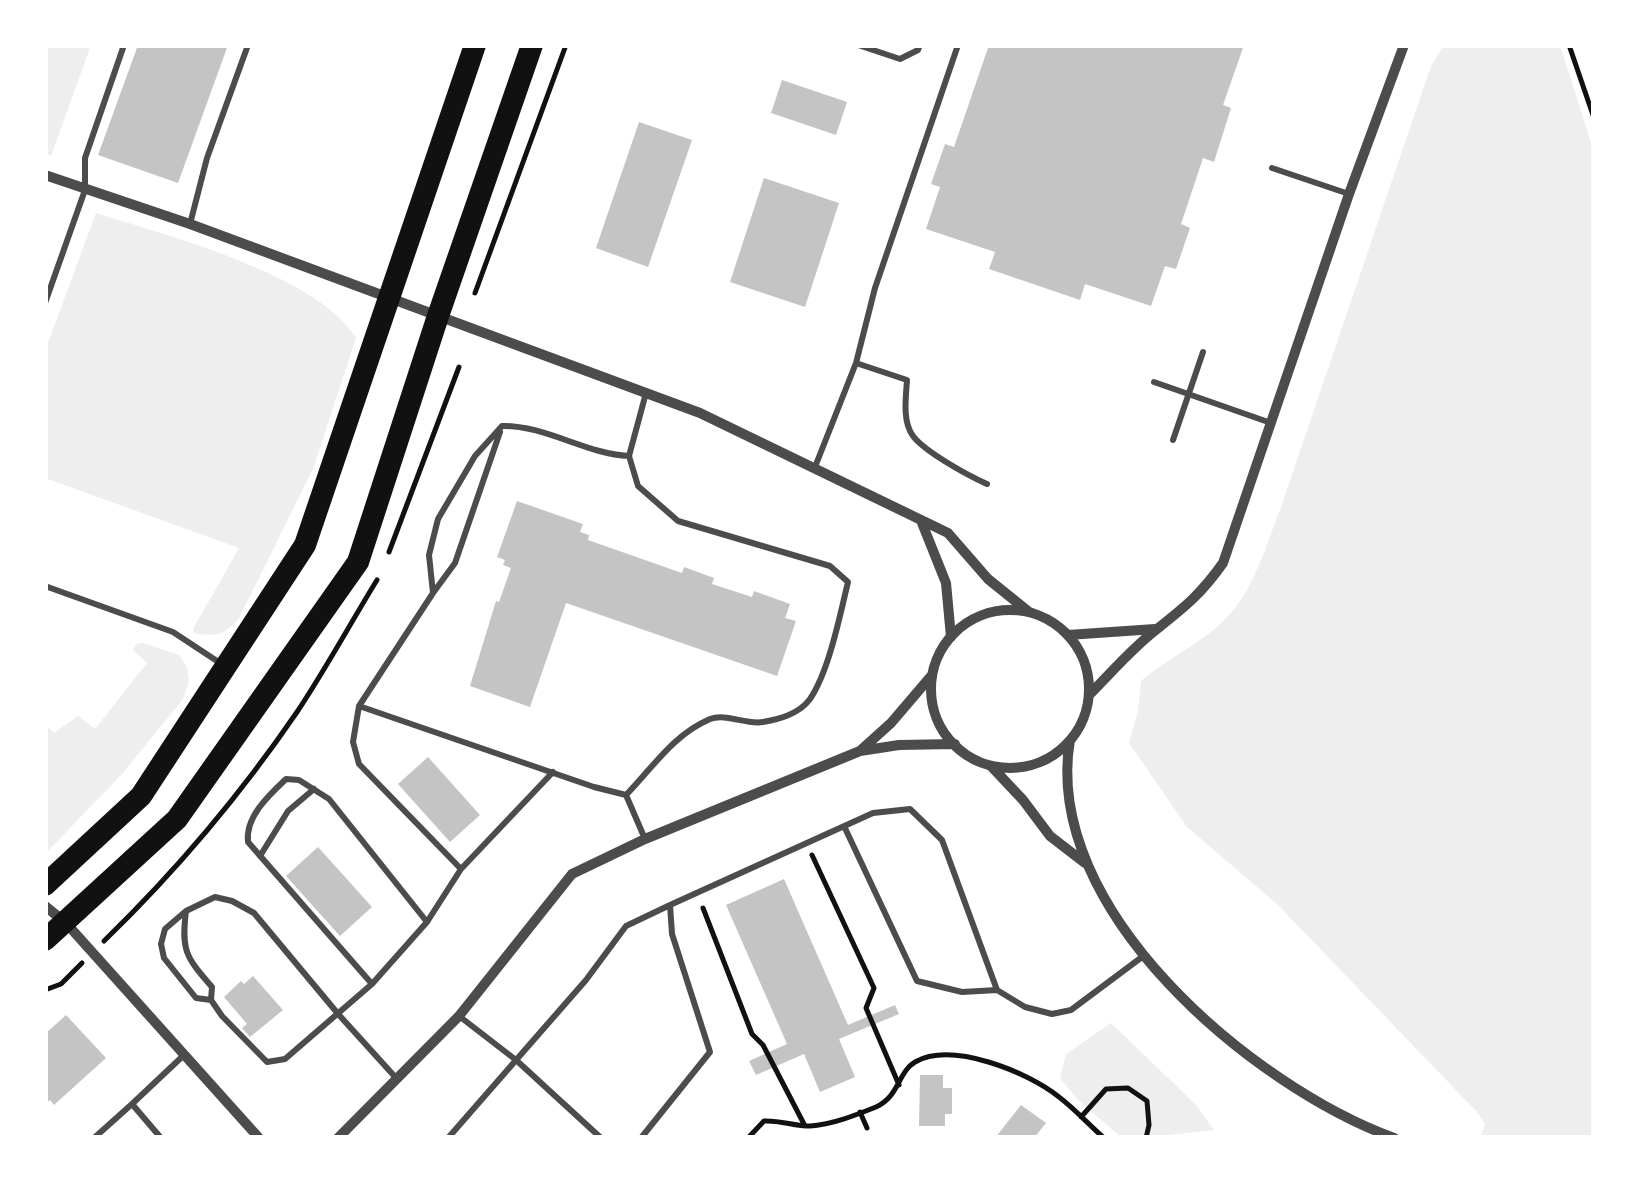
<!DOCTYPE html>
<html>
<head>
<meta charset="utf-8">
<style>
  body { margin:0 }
  #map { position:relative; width:1639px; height:1183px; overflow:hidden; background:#fff; font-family:"Archivo Narrow",sans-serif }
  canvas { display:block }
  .frame { position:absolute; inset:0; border:48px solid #fff; pointer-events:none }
</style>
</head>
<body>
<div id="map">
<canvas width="1639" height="1183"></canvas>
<div class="frame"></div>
</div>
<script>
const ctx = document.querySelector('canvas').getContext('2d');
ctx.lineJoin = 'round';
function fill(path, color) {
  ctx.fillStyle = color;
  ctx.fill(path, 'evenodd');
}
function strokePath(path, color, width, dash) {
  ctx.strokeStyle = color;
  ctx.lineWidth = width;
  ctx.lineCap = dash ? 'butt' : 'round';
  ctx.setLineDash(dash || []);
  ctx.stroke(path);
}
fill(new Path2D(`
  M45 45H91L51 156 45 154Z
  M1444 45H1560L1594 152V1138H1480L1485 1124 1478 1113 1277 904 1187 827 1129 743 1138 711 1141 681C1169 657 1205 642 1230 614 1256 585 1267 542 1281 507L1431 66Z
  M96 213C165 235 317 274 356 338L313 469 238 620C223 635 215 637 194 633L193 629 239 548 45 478V351Z
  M143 643 179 655 187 667 189 682 183 699 122 774 45 854V724L54 733 78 716 95 729 147 663 133 650 136 644Z
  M1111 1023 1196 1105 1214 1130C1182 1133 1154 1138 1122 1138L1078 1100 1060 1078 1066 1054Z`), '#eee');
fill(new Path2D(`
  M138 45H228L178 183 98 155Z
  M989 45H1244L1223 105 1231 108 1214 162 1203 158 1181 224 1190 228 1176 269 1165 266 1151 306 1085 284 1080 300 989 269 995 252 926 229 940 187 931 184 945 144 954 147Z
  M782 80 847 102 836 135 771 113Z
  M639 122 692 140 648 267 596 248Z
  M764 178 839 203 805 307 730 282Z
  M517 501 583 524 580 532 589 535 588 540 682 573 684 567 714 578 712 584 752 597 754 591 790 604 785 618 796 621 777 676 566 603 530 707 470 686 496 601 499 602 511 568 503 565 505 560 497 557Z
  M428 757 480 815 450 842 398 784Z
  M318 847 372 907 340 936 286 876Z
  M784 879 848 1025 895 1005 899 1014 839 1039 855 1077 820 1092 804 1054 756 1075 749 1061 787 1044 726 905Z
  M253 976 283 1010 250 1037 242 1028 247 1024 224 997 241 981 244 984Z
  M66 1015 106 1058 54 1105 50 1100 45 1104V1034Z
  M920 1075H943V1088H952V1114H945V1126H919Z
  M1021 1105 1046 1123 1034 1138H995Z`), '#c4c4c4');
strokePath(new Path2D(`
  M1569 45 1594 118
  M475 293 566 45
  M389 552 459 367
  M812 855 874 988 866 1008 899 1085
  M703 908 752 1034 763 1045 805 1126
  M104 941C175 872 241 794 297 712 325 670 350 624 377 580
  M45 990 61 984 82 963
  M860 1112 867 1128
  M1081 1117 1106 1089 1128 1088 1147 1101 1149 1125 1146 1138
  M748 1138 764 1121C780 1120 794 1126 810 1126 831 1125 856 1115 876 1107 899 1097 898 1072 915 1062 952 1041 1028 1072 1059 1097 1075 1109 1089 1125 1104 1138`), '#111', 5);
strokePath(new Path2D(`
  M858 45 900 59 918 50 920 45
  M1272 168 1349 194
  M190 224 207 158 248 45
  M45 303 85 190V158L124 45
  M856 363 907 380C906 397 902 421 913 436 925 452 969 476 987 484
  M1154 382 1271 423
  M1173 440 1203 352
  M815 467 856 363 875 288 958 45
  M45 586 173 632 220 663
  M433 593 455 563 500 432
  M359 706 353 742 359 764 461 869
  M626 795C654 766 673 735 710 719 726 713 746 725 763 722 780 719 799 714 810 699 829 671 840 615 848 582L830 566 678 521 638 486 629 456
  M844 826 917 981 962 992 997 990
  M645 839 626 795 594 787 359 706 433 593 429 555 438 519 475 456 502 426C546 425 585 454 629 456L646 393
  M260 856 288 811 314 789
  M186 911C181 951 186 957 212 987L211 1000 222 1016 267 1062 285 1059 372 984 427 922 461 869 553 772
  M372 984 248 842C245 817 269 795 286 779L299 780 329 799 427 922
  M211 1000 196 998 164 958 161 944 165 929 186 911 215 897 232 901 254 913 339 1015 397 1079
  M459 1016 516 1060 601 1138
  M132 1104 184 1055
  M94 1138 132 1104 161 1138
  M448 1138 586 980 626 926 670 905
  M641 1138 710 1052 672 934 670 905 873 813 910 809 942 840 997 990 1025 1007 1052 1014 1071 1010 1142 957`), '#4c4c4c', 6);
strokePath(new Path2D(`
  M45 175 190 224 700 413 948 533 988 579 1029 612
  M922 523 946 583 951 637
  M931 689a79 79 0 1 1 158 0a79 79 0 1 1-158 0Z
  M1068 635 1155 629
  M1089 695C1111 673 1132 648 1157 629 1186 606 1201 594 1223 563L1349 194 1404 45
  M1070 740C1041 909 1252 1086 1394 1138
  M861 750 891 723 932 675
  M991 766 1023 800 1050 836 1085 863
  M45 906 66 923 259 1138
  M338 1138 459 1016 572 874 645 839 860 751 899 745 955 744`), '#4c4c4c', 10);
strokePath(new Path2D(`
  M45 885 141 796 305 545 475 45
  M45 940 177 819 358 562 438 316 532 45`), '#111', 22);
</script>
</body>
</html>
